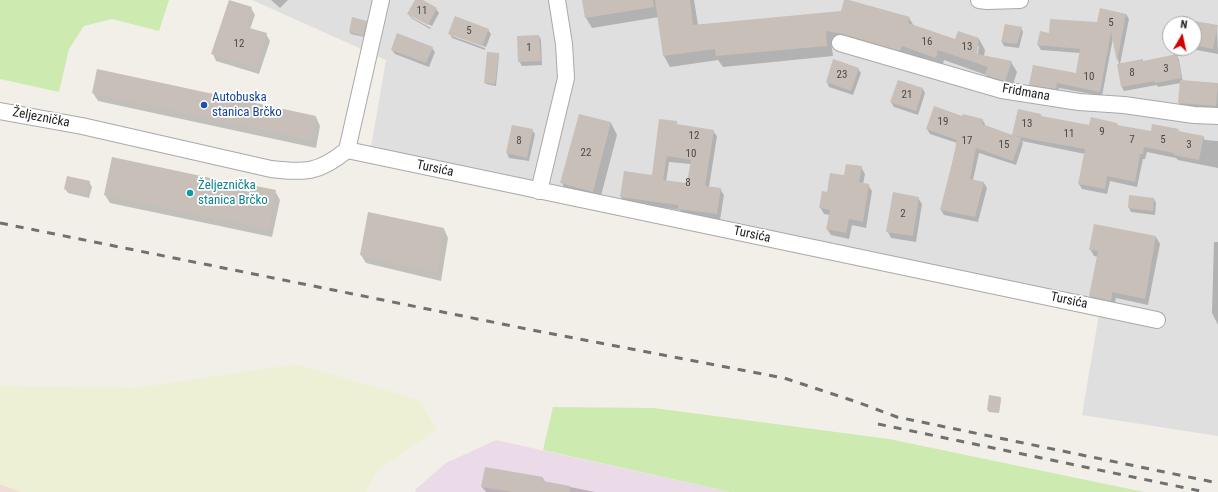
<!DOCTYPE html>
<html>
<head>
<meta charset="utf-8">
<style>
  body { margin:0 }
  #map { position:relative; width:1218px; height:492px; overflow:hidden; background:#f2efe9; font-family:"Roboto Condensed",sans-serif }
  canvas { display:block }
  .north { position:absolute; left:1162px; top:16px; width:40px; height:40px; box-sizing:border-box; background:#fff; border:1px solid #a7a7a7; border-radius:50%; rotate:9deg; font-size:11px; font-weight:700; line-height:16px; text-align:center; color:#222 }
  .north::after { content:''; display:block; margin:auto; width:14px; height:18px; background:#d40000; clip-path:polygon(50% 0,100% 100%,50% 72%,0 100%) }
</style>
</head>
<body>
<div id="map">
<canvas width="1218" height="492"></canvas>
<div class="north">N</div>
</div>
<script>
const ctx = document.querySelector('canvas').getContext('2d');
ctx.lineJoin = 'round';
function fill(path, color) {
  ctx.fillStyle = color;
  ctx.fill(path, 'evenodd');
}
function strokePath(path, color, width, dash) {
  ctx.strokeStyle = color;
  ctx.lineWidth = width;
  ctx.lineCap = dash ? 'butt' : 'round';
  ctx.setLineDash(dash || []);
  ctx.stroke(path);
}
function label(font, color, halo, rows, align = 'center') {
  ctx.font = font + ' "Roboto Condensed",sans-serif';
  ctx.lineWidth = 3.5;
  ctx.setLineDash([]);
  ctx.textBaseline = 'middle';
  ctx.strokeStyle = halo;
  ctx.fillStyle = color;
  for (const [text, x, y, turn = 0] of rows) {
    ctx.save();
    ctx.translate(x, y);
    ctx.rotate((+turn || 0) * Math.PI / 180);
    ctx.textAlign = isNaN(turn) ? turn : align;
    if (halo) ctx.strokeText(text, 0, 0);
    ctx.fillText(text, 0, 0);
    ctx.restore();
  }
}
fill(new Path2D(`
  M252 0H1218V436L1082 415 1100 308 369 159 386 60ZM1170 24H1194V48H1170Z`), '#e0dfdf');
fill(new Path2D(`
  M0 484 21 492H0Z`), '#f2dad9');
fill(new Path2D(`
  M496 440 730 492H415L416 489 446 463Z`), '#ebdbe8');
fill(new Path2D(`
  M296 364 419 400 437 429 378 470 366 492H21L0 484V386L135 388Z`), '#eef0d5');
fill(new Path2D(`
  M0 0H169L159 31 112 19 84 26 69 49 59 92 0 79Z
  M553 407 654 408 889 439 1144 492H730L543 450Z`), '#cdebb0');
fill(new Path2D(`
  M271 0H288L280 8Z
  M416 0H421L436 9 439 13 432 26 411 15V17L431 28 430 29 411 18 409 14Z
  M583 0H694L698 25 842 12 846 0 909 18 914 26 956 40 979 39 985 50 984 56 1011 62 1017 72 1011 91 993 86 986 75 944 60 942 68 831 41 833 56 723 67 718 60 670 67 664 56 659 17 592 28 586 18ZM977 46H979L977 59H975Z
  M251 8 255 15 250 29 266 34 270 41 259 74 216 61 213 54Z
  M1126 14 1129 19 1120 64 1142 60 1143 62 1177 55 1179 60 1183 82 1218 84V111L1182 108 1179 103 1181 83 1158 87 1157 85 1124 91 1122 87 1118 64H1119L1113 38 1102 96 1059 88 1058 93 1033 89 1030 84 1076 74 1080 53 1041 50 1038 45 1050 34 1098 24Z
  M1192 21 1217 26 1218 54 1191 49 1190 48H1194V24H1192Z
  M366 22 367 24 364 37 351 34 350 32Z
  M1005 25 1021 28 1023 32 1019 48 1004 46 1002 42Z
  M488 30 491 34 486 47 452 34V36L485 48V50L452 38 450 34Z
  M539 36 541 40 542 65 522 66 519 61Z
  M432 48 435 52 429 67 395 54 392 50Z
  M498 54 499 56 496 86 486 84 485 83Z
  M834 61 858 69 861 73 853 95 829 87 827 82Z
  M898 81 923 89 925 93 918 115 894 107 891 102Z
  M93 93 316 117 320 126 316 148 98 101Z
  M580 115 611 123 617 135 599 203 568 195 562 183Z
  M1041 115 1042 117 1090 127 1117 123 1118 126 1152 132 1178 130 1179 132 1203 137 1205 140 1218 141V168L1178 160 1176 158 1147 152 1145 159H1143L1137 187 1110 181 1107 194 1082 189 1079 184 1085 154 1022 141 1023 143 1016 165 979 153 973 180 984 183 987 188 978 222 944 215 941 210 957 143 930 134 927 129 963 117 982 119 985 124V127L1013 136Z
  M676 122 678 125 713 131 717 136 709 187 720 189 724 195 720 220 682 214 680 210 624 202 621 197 653 176ZM669 162 691 164 688 184 666 182Z
  M512 126 532 130 535 134 529 161 509 158 507 153Z
  M861 167 865 174 863 184 868 185 872 191 866 228 852 225 849 239 831 235 827 229 830 215 824 214 820 207 828 193 844 177Z
  M215 180 218 186 251 193 275 191 280 200 272 237 110 203 105 195Z
  M89 182 92 187 89 198 68 193 65 189Z
  M918 198 922 204 916 242 891 238 888 232Z
  M1154 199 1156 203 1155 215 1131 212 1129 208Z
  M1095 225 1156 237 1160 244 1148 305 1116 298 1114 307 1093 302 1090 296 1098 257 1094 256 1090 249Z
  M444 229 448 238 441 281 366 263 361 255Z
  M1214 242H1218V325L1212 313Z
  M1000 398 1001 400 999 413 989 412 988 410Z
  M543 478 545 482 595 492H486L482 487Z`), '#0003');
fill(new Path2D(`
  M229 0 252 7 246 27 267 33 256 68 211 54Z
  M415 0H423L437 8 428 25 407 14Z
  M582 0H653L654 7 585 18Z
  M655 0H690L693 25 841 11 844 0H849L910 17 908 23 955 39 958 31 979 38 977 54 1012 61 1005 81H1004L985 75 988 67 938 50 936 58 902 46 900 51 843 34 826 31 827 46 716 56 715 49 663 56Z
  M1100 8 1126 14 1117 62 1111 32 1100 92 1057 83 1056 89 1029 85 1033 65 1076 73 1080 49 1037 45 1040 31 1049 33 1050 19 1097 22Z
  M455 16 489 29 482 46 448 34Z
  M352 17 367 21 363 36 349 32Z
  M1194 21 1218 25 1213 49 1194 45Z
  M1005 24 1022 27 1017 44 1001 42Z
  M397 33 433 47 426 63 391 50Z
  M539 35 541 61 518 62 517 36Z
  M487 52 499 53 495 84 484 83Z
  M1177 54 1182 78 1155 83V81L1121 87 1117 64 1143 59V61Z
  M833 59 859 68 851 91 826 82Z
  M97 69 316 116 311 140 92 93Z
  M898 80 923 88 916 111 890 102Z
  M1180 80 1218 83 1216 106 1178 103Z
  M934 106 962 116 963 114 983 119 982 124 1021 138 1013 161 976 148 970 179 984 182 975 217 940 210 952 164 957 140 926 129Z
  M1018 109 1041 114V116L1089 125 1091 117 1117 123V125L1151 131 1152 124 1179 129 1178 131 1204 136 1199 160 1174 155V153L1144 147 1143 154H1140L1135 182 1107 176 1105 189 1078 184 1085 149 1035 140 1012 135Z
  M579 114 611 122 593 192 560 183Z
  M659 119 677 121V124L714 130 705 186 721 188 717 214 678 209V205L620 197 624 171 652 175ZM667 156 691 160 687 183 663 180Z
  M512 125 533 129 527 158 506 153Z
  M112 157 215 179 214 184 250 192 251 185 276 190 268 229 104 195Z
  M846 164 862 166 859 182 869 184 863 222 849 219 846 233 826 229 830 210 819 208 822 191 827 192 830 173 844 175Z
  M67 176 90 181 87 195 64 189Z
  M893 192 919 197 913 236 886 232Z
  M1129 195 1154 198 1153 211 1128 208Z
  M368 212 444 228 437 273 360 255Z
  M1094 224 1156 236 1145 299 1112 292 1111 301 1089 296 1098 251 1089 250Z
  M989 395 1001 397 999 411 987 410Z
  M485 467 543 477V481L570 486V492H512L481 487Z`), '#c7bfb8');
const street = new Path2D(`
  M979 0 987 1 1020 0
  M840 43 1002 90 1079 102 1124 105 1194 115 1218 116
  M0 111 82 126 271 169C305 173 319 173 347 150L381 0
  M347 150 1157 320
  M539 191 566 78 564 44 557 0`);
strokePath(street, '#a9a9a9', 18);
strokePath(street, '#fff', 16);
strokePath(new Path2D(`
  M0 223 537 331 784 378 857 402 897 417 1218 483
  M878 424 1205 492`), '#707070', 3, [8, 8]);
for (const [x, y, r, color] of [
  [204,105,4,"#1a4fb4"],
  [190,193,4,"#0f9aa8"]
]) {
  const dot = new Path2D();
  dot.arc(x, y, r, 0, 2 * Math.PI);
  ctx.fillStyle = color;
  ctx.fill(dot);
  strokePath(dot, '#fff', 1.5);
}
label('11px', '#4b4948', null, [
  ["11",422,11],
  ["5",1111,23],
  ["5",469,31],
  ["16",927,42],
  ["12",239,44],
  ["13",967,47],
  ["1",529,48],
  ["3",1166,69],
  ["8",1132,73],
  ["23",842,75],
  ["10",1089,77],
  ["21",907,95],
  ["19",943,122],
  ["13",1027,124],
  ["9",1102,132],
  ["11",1069,134],
  ["12",694,136],
  ["7",1132,140],
  ["5",1163,140],
  ["8",519,141],
  ["17",967,141],
  ["15",1004,145],
  ["3",1189,145],
  ["22",586,153],
  ["10",691,154],
  ["8",688,183],
  ["2",903,214]
]);
label('13px', '#222', '#fff', [
  ["Fridmana",1026,93,10],
  ["Željeznička",41,118,11],
  ["Tursića",435,169,12],
  ["Tursića",752,235,12],
  ["Tursića",1069,301,12]
]);
label('13px', '#164399', '#fff', [
  ["Autobuska",212,98],
  ["stanica Brčko",212,113]
], 'left');
label('13px', '#0d838f', '#fff', [
  ["Željeznička",198,186],
  ["stanica Brčko",198,201]
], 'left');
</script>
</body>
</html>
